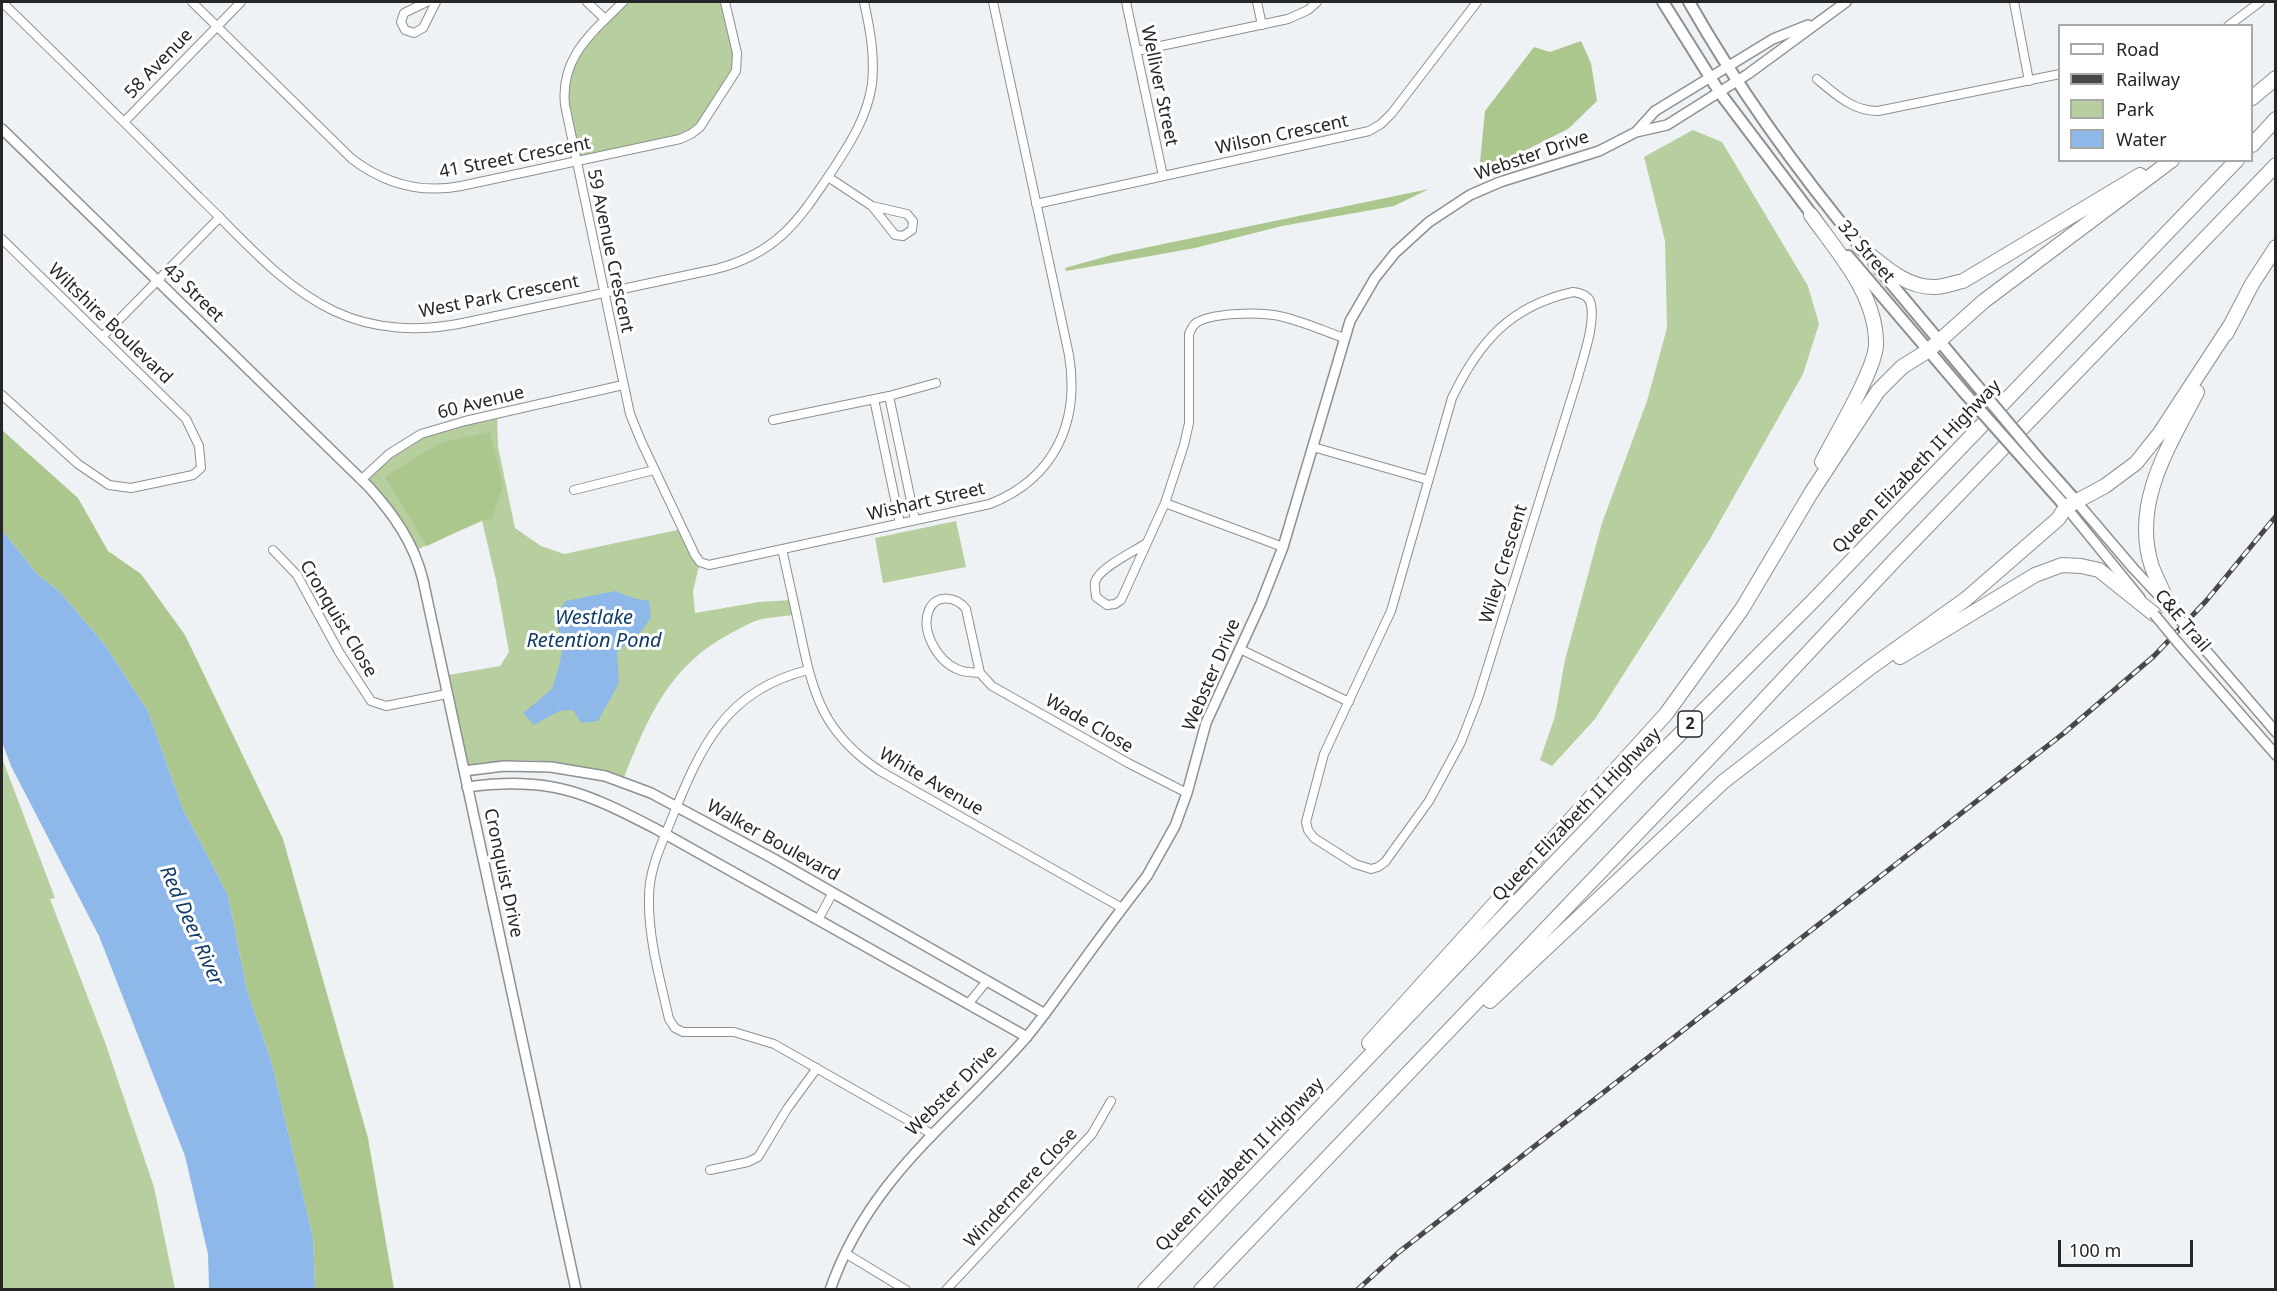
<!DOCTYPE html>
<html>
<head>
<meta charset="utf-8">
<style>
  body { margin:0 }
  #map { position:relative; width:2277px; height:1291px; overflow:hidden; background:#eff2f5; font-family:"Noto Sans",sans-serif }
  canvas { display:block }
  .frame { position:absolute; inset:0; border:3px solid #252627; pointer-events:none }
  .legend { position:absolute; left:2058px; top:24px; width:195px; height:138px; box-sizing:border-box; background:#fff; border:2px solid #a8a8a9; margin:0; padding:8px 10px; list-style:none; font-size:18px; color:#252627 }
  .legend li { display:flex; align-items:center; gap:12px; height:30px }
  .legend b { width:30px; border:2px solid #a8a8a9 }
  .scale { position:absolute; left:2058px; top:1240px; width:135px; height:27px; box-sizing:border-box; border:3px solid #252627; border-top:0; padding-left:8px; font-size:18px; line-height:21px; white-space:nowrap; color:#252627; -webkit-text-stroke:4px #fff; paint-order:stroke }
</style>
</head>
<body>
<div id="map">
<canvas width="2277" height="1291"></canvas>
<div class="frame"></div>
<ul class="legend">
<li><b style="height:8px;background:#fff"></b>Road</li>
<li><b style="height:8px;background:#474849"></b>Railway</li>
<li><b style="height:16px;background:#b7ce9e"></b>Park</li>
<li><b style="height:16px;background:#8db8e9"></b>Water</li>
</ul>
<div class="scale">100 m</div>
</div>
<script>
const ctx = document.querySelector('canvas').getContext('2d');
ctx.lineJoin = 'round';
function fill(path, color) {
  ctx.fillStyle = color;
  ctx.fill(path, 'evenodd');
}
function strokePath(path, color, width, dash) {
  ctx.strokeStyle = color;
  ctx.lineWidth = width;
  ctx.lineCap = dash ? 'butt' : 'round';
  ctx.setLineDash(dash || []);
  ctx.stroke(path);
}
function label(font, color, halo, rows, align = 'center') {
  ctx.font = font + ' "Noto Sans",sans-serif';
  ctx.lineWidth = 6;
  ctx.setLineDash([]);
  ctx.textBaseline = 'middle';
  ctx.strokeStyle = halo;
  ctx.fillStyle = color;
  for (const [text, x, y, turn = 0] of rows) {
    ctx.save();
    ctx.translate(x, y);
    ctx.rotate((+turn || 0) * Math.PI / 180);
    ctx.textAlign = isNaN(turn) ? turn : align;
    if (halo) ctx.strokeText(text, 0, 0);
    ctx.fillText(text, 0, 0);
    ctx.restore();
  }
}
fill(new Path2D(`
  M623 2H724L737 65 691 134 576 161 565 105 570 62Z
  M1693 130 1722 142 1808 286 1819 324 1803 374 1710 539 1595 719 1552 766 1540 760 1555 716 1565 660 1602 523 1647 401 1667 328 1665 241 1644 157Z
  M497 413 498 447 515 528 541 546 564 554 682 529 700 562 693 591 695 613 759 602 791 600 794 615C784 616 773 617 762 619 752 621 742 628 733 632 669 665 648 717 623 780 585 766 541 756 500 762 488 764 476 768 464 771L443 676 500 666 509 652 496 580 482 521 414 551 361 480 421 434Z
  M956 521 966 567 883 583 875 538Z
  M2 758 55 898 50 899 105 1042 154 1187 175 1289H2Z`), '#b7ce9e');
fill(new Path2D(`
  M1581 41 1591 63 1597 101 1568 129 1490 168 1480 162 1485 111 1534 47 1550 52Z
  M1429 189 1394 206 1282 226 1195 248 1066 271 1065 268 1115 254Z
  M2 430 78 498 108 551 141 574 185 635 283 839 368 1138 394 1289H315L313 1237 271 1060 247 991 228 895 183 809 148 711 105 645 60 592 37 574 2 530Z
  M490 432 503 486 492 519 481 520 427 546 385 477 440 443Z`), '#acc78d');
fill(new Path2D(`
  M2 530 37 574 60 592 105 645 148 711 183 809 228 895 247 991 271 1060 313 1237 315 1289H209L208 1254 185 1156 99 936 11 766 2 742Z
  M615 591 633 598 649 601 651 617 641 632 617 652 619 683 598 721 581 723 573 710 559 711 534 725 523 713 552 689 558 670 564 642 553 617 566 601Z`), '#8db8e9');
const minor = new Path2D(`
  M2 2C68 66 134 132 199 197 241 237 281 286 334 311 374 330 420 332 463 323L716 269C778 253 799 220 832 171 850 143 867 118 872 84 875 55 870 29 864 2
  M192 2 352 159C385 184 420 194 461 186L680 139 691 134 700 127 736 71 737 53 725 2
  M427 2 404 13 401 22 405 30 414 33 423 28 436 2
  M587 2 605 19
  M623 2C592 33 560 57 565 105L630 414 641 441 695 555 700 562 709 565 990 504C1055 478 1080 422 1069 355L993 2
  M1126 2 1163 176
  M1257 2 1262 25
  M2014 2 2029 81
  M2228 26 2260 2
  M1137 51 1288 19 1308 10 1317 2
  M1817 79C1836 95 1853 111 1878 111L2060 74
  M124 122 241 2
  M828 177 872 206 895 235 903 236 912 230 913 221 907 214 872 206
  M1036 204 1369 131 1381 124 1392 113 1477 2
  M2 239 186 419 199 446 201 468 193 475 131 488 109 485 78 464 2 395
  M1573 292C1581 293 1590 296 1591 305 1595 326 1583 357 1578 377L1478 698 1461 742 1429 801 1385 862 1378 867 1371 869 1355 864 1314 838 1308 830 1306 822 1324 754 1391 611 1452 398C1479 342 1510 306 1573 292Z
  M102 337 220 217
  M889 396 915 520
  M874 399 900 523
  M773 420 889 396 936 383
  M1313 447 1428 480
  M361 480 389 454 421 434 465 421 623 385
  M574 490 654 470
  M1165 503 1283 547
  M1145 544C1133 552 1099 568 1095 582 1094 586 1096 593 1096 597L1107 605 1115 604 1121 600 1165 503 1184 445 1189 423V334C1191 330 1192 326 1196 323 1211 313 1256 312 1274 315 1298 319 1321 330 1344 338
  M782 549C788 577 794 604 800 631 813 695 823 733 880 771L1122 908
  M273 550 297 575 339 652 371 701 386 706 447 694
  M1240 649 1349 702
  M808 670C726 690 701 746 672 818 662 843 649 869 649 897 648 938 660 979 669 1019L675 1028 683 1032H734L774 1044 932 1134
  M980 673C973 672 964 673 957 669 938 661 920 631 929 610 936 593 957 597 966 609L980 673 992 686 1128 763 1187 793
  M818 920 832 894
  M968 1004 987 981
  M710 1170 748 1162 758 1157 787 1109 817 1068
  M845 1253 906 1290
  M946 1290 1092 1134 1111 1101`);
const tertiary = new Path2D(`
  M2 129 369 487C394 515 414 543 423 580L576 1290
  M1636 132 1655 111 1773 39 1808 25
  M2075 500 2133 568 2163 600
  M2066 507 2140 598
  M2190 632 2276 732
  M2178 643 2276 755
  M464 771 504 766 551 767 605 776 651 793 772 858 1045 1014
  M467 787C551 776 585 792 658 830L1027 1037
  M830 1290C869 1178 950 1124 1024 1040 1043 1018 1059 994 1076 971 1099 939 1123 907 1147 876L1175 826 1187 793 1206 723 1261 603 1283 547 1350 321 1375 278 1395 253 1429 222 1470 195 1500 182 1599 151 1636 132 1667 125 1748 74 1846 2`);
const secondary = new Path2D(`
  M1663 2 1720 93 1816 220
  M1689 2C1739 90 1799 173 1864 251
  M1848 256 1963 391
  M1874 263 1978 387
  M2036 456 2075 500
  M2027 463 2066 507`);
const motorway = new Path2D(`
  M2252 98 2276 78
  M2252 145 2276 119
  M1811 215C1838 253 1877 295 1876 345 1875 370 1835 436 1822 462
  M1860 247C1882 264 1905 288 1935 287 1944 287 1954 283 1963 281L2140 175
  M2226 334 2252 284 2276 247
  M2169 606C2164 593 2157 580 2152 567 2131 504 2169 446 2197 392
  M1900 657 2035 575 2062 565 2081 566 2099 570 2154 614
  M1490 1001 1723 782 1871 667 1966 599 2058 519 2066 507 2105 486 2136 463 2160 433 2230 326
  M1369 1043 1666 714 1742 609 1811 493 1878 391 1902 367 1929 350 1984 301 2172 160
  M1145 1290 1640 774 1812 602 2237 160
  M1201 1290 1733 733 1894 561 2276 165`);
strokePath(minor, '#8c9092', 10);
strokePath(tertiary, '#8c9092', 12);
strokePath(secondary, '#8c9092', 14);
strokePath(motorway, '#8c9092', 16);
strokePath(minor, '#fff', 8);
strokePath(tertiary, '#fff', 9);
strokePath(secondary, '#fff', 10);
strokePath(motorway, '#fff', 14);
const rail = new Path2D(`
  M1357 1290 1399 1252 2064 733 2154 656 2206 601 2276 516`);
strokePath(rail, '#474849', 5);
strokePath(rail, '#fff', 3, [9]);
const tertiaryBridge = new Path2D(`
  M2169 606 2190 632
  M2154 614 2178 643`);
const secondaryBridge = new Path2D(`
  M1978 387 2036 456
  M1963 391 2027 463`);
strokePath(tertiaryBridge, '#8c9092', 12, []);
strokePath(secondaryBridge, '#8c9092', 14, []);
strokePath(tertiaryBridge, '#fff', 9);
strokePath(secondaryBridge, '#fff', 10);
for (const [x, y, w] of [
  [1690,724,24]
]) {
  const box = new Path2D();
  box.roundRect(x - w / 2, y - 13, w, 26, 4.5);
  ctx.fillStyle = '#fff';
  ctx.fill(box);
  strokePath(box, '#252627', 1.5);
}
label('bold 16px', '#252627', null, [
  ["2",1690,724]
]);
label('18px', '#252627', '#fff', [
  ["58 Avenue",159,64,-46],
  ["Welliver Street",1159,86,78],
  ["Wilson Crescent",1282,135,-12],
  ["Webster Drive",1532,156,-19],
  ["41 Street Crescent",515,158,-11],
  ["59 Avenue Crescent",610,251,78],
  ["32 Street",1866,252,49],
  ["43 Street",193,293,44],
  ["West Park Crescent",499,297,-11],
  ["Wiltshire Boulevard",110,324,44],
  ["60 Avenue",481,403,-14],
  ["Queen Elizabeth II Highway",1917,467,-46],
  ["Wishart Street",926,502,-13],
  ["Wiley Crescent",1504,564,-73],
  ["Cronquist Close",338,619,59],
  ["C&E Trail",2182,621,50],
  ["Webster Drive",1212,675,-67],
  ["Wade Close",1089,724,30],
  ["White Avenue",931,782,30],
  ["Queen Elizabeth II Highway",1577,815,-46],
  ["Walker Boulevard",773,841,29],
  ["Cronquist Drive",503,873,78],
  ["Webster Drive",952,1091,-45],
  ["Queen Elizabeth II Highway",1240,1165,-46],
  ["Windermere Close",1021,1188,-47]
]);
label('italic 20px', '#103c69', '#fff', [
  ["Westlake",594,618],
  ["Retention Pond",594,641],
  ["Red Deer River",191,926,66]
]);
</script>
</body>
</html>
